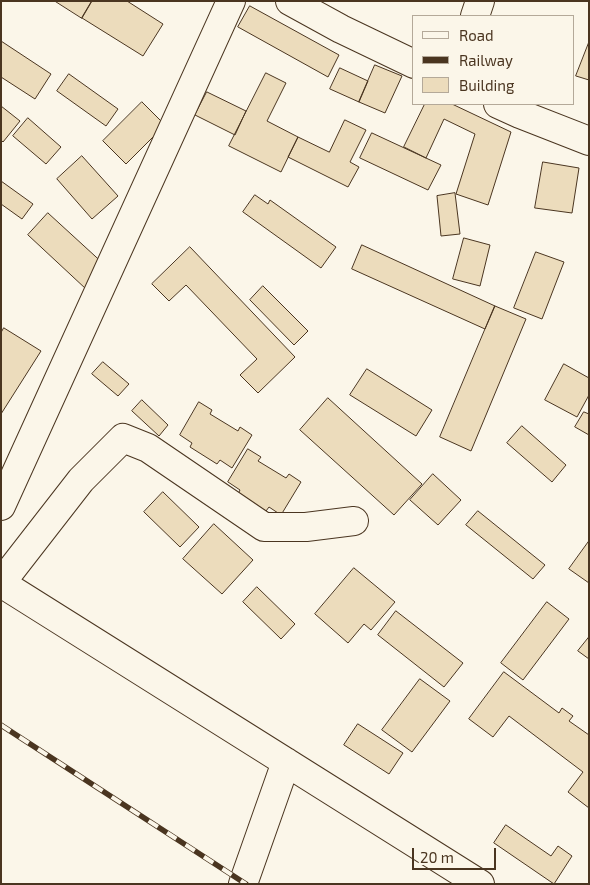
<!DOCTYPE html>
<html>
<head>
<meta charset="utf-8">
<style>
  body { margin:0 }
  #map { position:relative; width:590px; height:885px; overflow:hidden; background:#fbf6e9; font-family:"Exo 2",sans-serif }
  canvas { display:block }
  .frame { position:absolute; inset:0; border:2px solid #4a3520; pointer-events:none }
  .legend { position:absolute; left:412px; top:15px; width:162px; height:90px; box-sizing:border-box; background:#fbf6e9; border:1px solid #b4a999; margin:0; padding:6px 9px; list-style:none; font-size:15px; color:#4a3520 }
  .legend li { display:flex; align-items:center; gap:10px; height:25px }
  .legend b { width:25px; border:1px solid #b4a999 }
  .scale { position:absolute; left:412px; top:848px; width:84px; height:22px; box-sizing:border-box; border:2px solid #4a3520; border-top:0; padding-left:6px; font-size:15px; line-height:18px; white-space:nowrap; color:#4a3520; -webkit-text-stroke:4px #fbf6e9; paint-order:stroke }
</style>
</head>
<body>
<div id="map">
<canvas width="590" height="885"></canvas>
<div class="frame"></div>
<ul class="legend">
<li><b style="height:6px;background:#fbf6e9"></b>Road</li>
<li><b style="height:6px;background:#4a3520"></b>Railway</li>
<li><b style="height:14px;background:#ecdcbc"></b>Building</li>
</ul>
<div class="scale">20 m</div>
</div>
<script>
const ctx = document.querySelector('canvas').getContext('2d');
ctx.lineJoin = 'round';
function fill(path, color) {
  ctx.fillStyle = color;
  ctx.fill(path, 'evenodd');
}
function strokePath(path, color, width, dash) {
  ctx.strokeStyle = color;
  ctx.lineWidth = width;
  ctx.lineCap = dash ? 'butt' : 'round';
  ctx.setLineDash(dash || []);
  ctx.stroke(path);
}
const building = new Path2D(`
  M55 1H92L82 18Z
  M92 1H127L163 24 143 56 82 18Z
  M250 6 339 55 328 77 238 27Z
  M1 41 51 74 35 99 1 77Z
  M589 42V80L576 76Z
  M375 65 402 76 385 113 359 102Z
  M340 68 368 81 359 102 330 89Z
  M266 73 286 83 267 121 298 137 281 172 229 146Z
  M69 74 118 109 106 126 57 91Z
  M207 92 246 111 235 135 195 115Z
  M142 102 165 125 126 164 103 141Z
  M425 104H452L511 132 488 205 456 194 475 134 444 119 426 158 404 147Z
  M1 106 20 121 3 142 1 140Z
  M28 118 61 147 46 164 13 136Z
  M345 120 366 130 350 162 359 167 348 187 288 157 298 137 329 152Z
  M372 133 441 165 428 190 360 158Z
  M82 156 118 196 92 219 57 179Z
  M543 162 579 168 572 213 535 208Z
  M1 181 33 204 22 219 1 204Z
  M455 193 460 234 441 236 437 196Z
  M255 195 268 204 270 200 336 247 321 268 243 212Z
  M48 213 107 267 86 289 28 235Z
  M464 238 490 245 480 286 453 279Z
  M362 245 495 306 485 329 352 269Z
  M190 247 295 357 258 393 240 375 257 359 186 285 169 301 152 284Z
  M536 252 564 262 542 319 514 308Z
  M263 286 308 331 294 345 250 300Z
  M495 306 526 319 471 451 440 437Z
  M4 328 41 351 1 414V333Z
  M103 362 129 384 118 396 92 374Z
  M564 364 589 378V395L577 417 545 400Z
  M367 369 432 410 416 436 350 395Z
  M328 398 422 484 394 515 300 430Z
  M142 400 168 425 159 436 132 411Z
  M199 402 212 410 210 414 238 431 240 427 252 435 232 468 220 460 217 464 190 447 192 443 180 435Z
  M584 412 589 414V435L575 427Z
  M522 426 566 465 552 482 507 443Z
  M248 449 261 457 258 461 286 478 289 474 301 482 281 515 269 507 266 511 238 494 240 490 228 482Z
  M433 474 461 500 438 525 410 500Z
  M163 492 199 527 180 547 144 512Z
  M478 511 545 565 533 579 466 525Z
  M214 524 253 560 222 594 183 559Z
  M589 541V583L569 569Z
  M354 568 395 602 371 630 364 624 348 643 315 614Z
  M257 587 295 624 281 639 243 602Z
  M547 602 569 619 523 680 501 663Z
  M396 611 463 663 444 687 378 635Z
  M589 637V659L578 651Z
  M504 672 559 713 562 708 573 716 569 721 589 735V808L568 792 583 772 509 716 493 737 469 719Z
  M420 679 450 701 412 752 382 730Z
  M358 724 403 753 389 774 344 745Z
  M506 825 551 856 558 846 572 856 554 884 494 843Z`);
fill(building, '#ecdcbc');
strokePath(building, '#4a3520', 1);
const minor = new Path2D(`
  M290 1 341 29 414 64
  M475 16 480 1
  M498 104 520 114 589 141
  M1 506 231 1
  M1 583 480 884
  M1 583 81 480 123 438 148 448 264 527H306L354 521
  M243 884 286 762`);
strokePath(minor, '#4a3520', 30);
strokePath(minor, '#fbf6e9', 28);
const rail = new Path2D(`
  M1 725 246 884`);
strokePath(rail, '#4a3520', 5.5);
strokePath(rail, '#fbf6e9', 4, [11]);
</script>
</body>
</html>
